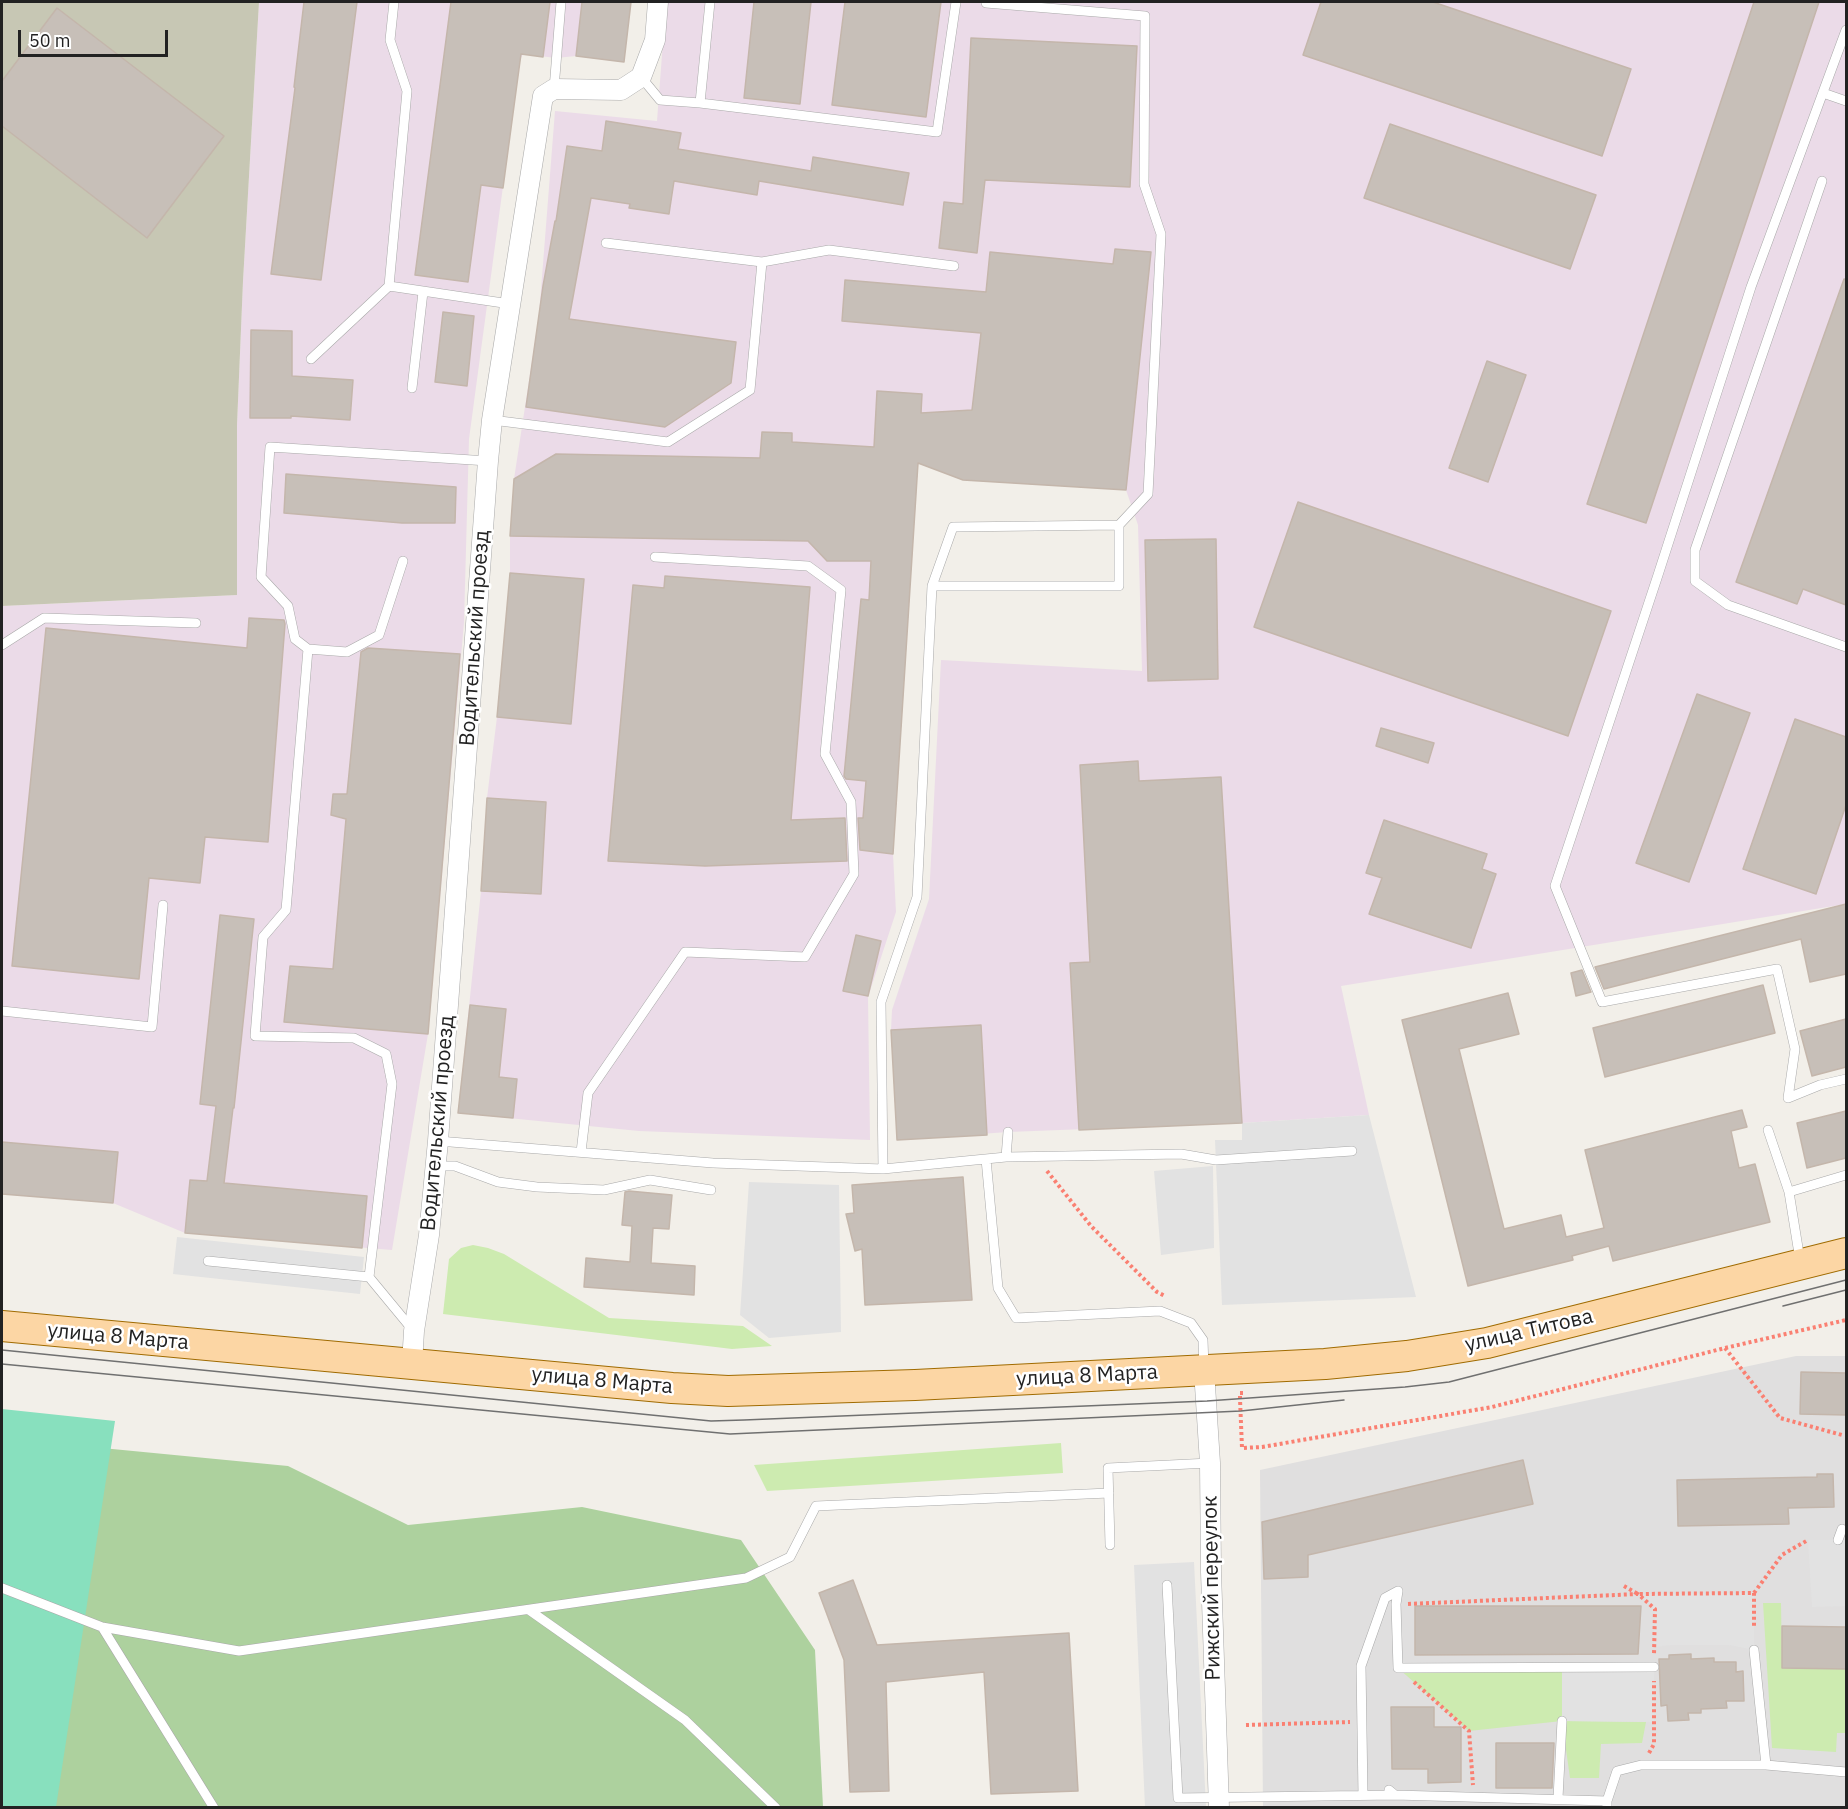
<!DOCTYPE html>
<html>
<head>
<meta charset="utf-8">
<style>
  body { margin:0 }
  #map { position:relative; width:1848px; height:1809px; overflow:hidden; background:#f2efe9; font-family:"IBM Plex Sans",sans-serif }
  canvas { display:block }
  .frame { position:absolute; inset:0; border:3px solid #222; pointer-events:none }
  .scale { position:absolute; left:18px; top:30px; width:150px; height:27px; box-sizing:border-box; border:3px solid #222; border-top:0; padding-left:8px; font-size:18px; line-height:21px; white-space:nowrap; color:#222; -webkit-text-stroke:4px #fff; paint-order:stroke }
</style>
</head>
<body>
<div id="map">
<canvas width="1848" height="1809"></canvas>
<div class="frame"></div>
<div class="scale">50 m</div>
</div>
<script>
const ctx = document.querySelector('canvas').getContext('2d');
ctx.lineJoin = 'round';
function fill(path, color) {
  ctx.fillStyle = color;
  ctx.fill(path, 'evenodd');
}
function strokePath(path, color, width, dash) {
  ctx.strokeStyle = color;
  ctx.lineWidth = width;
  ctx.lineCap = dash ? 'butt' : 'round';
  ctx.setLineDash(dash || []);
  ctx.stroke(path);
}
function label(font, color, halo, rows, align = 'center') {
  ctx.font = font + ' "IBM Plex Sans",sans-serif';
  ctx.lineWidth = 5;
  ctx.setLineDash([]);
  ctx.textBaseline = 'middle';
  ctx.strokeStyle = halo;
  ctx.fillStyle = color;
  for (const [text, x, y, turn = 0] of rows) {
    ctx.save();
    ctx.translate(x, y);
    ctx.rotate((+turn || 0) * Math.PI / 180);
    ctx.textAlign = isNaN(turn) ? turn : align;
    if (halo) ctx.strokeText(text, 0, 0);
    ctx.fillText(text, 0, 0);
    ctx.restore();
  }
}
fill(new Path2D(`
  M1796 1356H1846V1807H1263L1260 1470Z`), '#e0dfdf');
fill(new Path2D(`
  M259 2H631L624 62 576 56 556 58 523 54 520 60 469 439 464 622 428 1034 392 1250 185 1233 113 1203 2 1194V606L237 595V425L243 281Z
  M666 2H1846V904L1341 986 1369 1115 1242 1123 1008 1132 897 1140 891 1030 892 1010 929 899 941 660 1142 671 1138 525 1126 490 963 480 928 466 919 451 893 854 896 912 868 997 870 1140 639 1131 458 1113 481 891 487 798 497 717 510 573V536L514 479 539 315 555 111 657 121Z`), '#ebdbe8');
fill(new Path2D(`
  M2 2H259L243 281 237 425V595L2 606Z`), '#c7c7b4');
fill(new Path2D(`
  M473 1245 488 1248 504 1254 609 1318 743 1326 772 1346 732 1349 443 1314 449 1259 461 1248Z
  M1061 1443 1063 1473 767 1491 754 1465Z
  M1763 1603H1781L1782 1668 1846 1669V1733H1837L1836 1752 1772 1748Z
  M1562 1667 1563 1721 1646 1722 1642 1743 1601 1744 1599 1778H1570L1562 1721 1469 1731 1398 1668Z`), '#cdebb0');
fill(new Path2D(`
  M102 1448 288 1466 408 1525 582 1507 741 1540 815 1650 823 1807 2 1808Z`), '#add19e');
fill(new Path2D(`
  M2 1409 115 1421 56 1807H2Z`), '#88e0be');
fill(new Path2D(`
  M1369 1115 1416 1297 1222 1305 1215 1140H1242V1123Z
  M1213 1166 1214 1248 1161 1255 1154 1171Z
  M749 1182 839 1185 841 1332 769 1338 740 1315Z
  M177 1237 364 1257 360 1294 173 1274Z
  M1808 1540H1846V1606L1812 1607Z
  M1194 1562 1206 1807H1145L1134 1565Z
  M1754 1593V1650L1729 1645H1670L1654 1647 1655 1609 1638 1594Z
  M1562 1667H1654V1722L1562 1721Z`), '#e2e2e2');
const building = new Path2D(`
  M304 2H357L321 280 271 274 295 88 294 87Z
  M451 2H550L543 57 521 54 503 188 481 185 468 282 415 275Z
  M582 2H631L624 62 576 56Z
  M754 2H811L800 104 744 98Z
  M845 2H941L926 117 832 105Z
  M1321 2H1433L1631 69 1602 156 1303 55Z
  M1754 2H1819L1646 523 1587 504Z
  M57 8 224 136 147 238 2 126V81Z
  M971 38 1137 46 1130 187 985 180 977 253 939 248 944 202 963 204Z
  M606 121 681 133 678 149 811 171 813 157 909 173 903 205 759 181 757 195 674 181 669 214 629 208 630 204 591 198 569 319 736 342 731 383 665 427 526 407 543 286 555 221H556L567 146 602 151Z
  M1390 124 1596 195 1570 269 1364 198Z
  M1115 249 1151 252 1126 490 963 480 918 463 893 854 860 850 858 818H863L866 781 846 779 844 776 861 599 869 600 871 561H827L808 541 510 536 514 479 556 454 760 458 762 432 792 433V442L874 447 877 391 922 394 921 413 972 410 981 333 842 321 845 280 986 292 990 252 1113 264Z
  M1844 279 1846 280V605L1803 589 1797 604 1736 582Z
  M443 312 474 316 467 386 435 382Z
  M251 330 292 331V376L353 380 350 420 291 416V418H250Z
  M1487 361 1526 375 1488 482 1449 468Z
  M286 474 456 487 455 523H402L284 513Z
  M1298 502 1611 611 1568 736 1254 627Z
  M1216 539 1218 679 1148 681 1145 540Z
  M510 573 584 579 571 724 497 717Z
  M665 576 810 587 791 820 845 818 847 861 705 866 608 861 633 585 664 588Z
  M249 618 284 620 285 624 268 842 205 837 200 883 149 878 139 979 12 966 46 628 247 648Z
  M368 648 460 654 428 1034 284 1022 290 966 333 969 346 819 331 815 333 794H347L361 652Z
  M1697 694 1750 713 1689 882 1636 863Z
  M1795 719 1846 737V805L1816 894 1743 869Z
  M1381 728 1434 743 1428 763 1376 746Z
  M1138 761 1139 781 1221 777 1242 1123 1079 1130 1070 963 1090 962 1080 765Z
  M487 798 546 802 541 894 481 891Z
  M1384 820 1487 854 1482 869 1496 874 1471 948 1369 914 1382 878 1366 873Z
  M1846 904V974L1810 982 1801 939 1604 989 1595 967Z
  M220 915 254 919 234 1108H233L224 1183 367 1196 362 1248 185 1233 190 1180 207 1181 216 1106 200 1104Z
  M856 935 881 941 868 996 843 991Z
  M1582 970 1591 992 1576 996 1571 973Z
  M1763 985 1775 1033 1605 1077 1593 1028Z
  M1508 993 1519 1034 1459 1049 1504 1229 1561 1215 1566 1237 1604 1228 1585 1150 1742 1110 1747 1127 1731 1131 1739 1168 1755 1164 1770 1222 1613 1261 1609 1246 1572 1256 1573 1260 1468 1286 1402 1020Z
  M470 1005 506 1009 499 1077 517 1079 513 1118 458 1113Z
  M1846 1019V1067L1812 1076 1800 1031Z
  M981 1025 987 1135 897 1140 891 1030Z
  M1846 1111V1158L1807 1168 1797 1123Z
  M2 1142 118 1152 113 1203 2 1194Z
  M963 1177 972 1300 865 1305 862 1249 855 1251 846 1214 854 1213 852 1185Z
  M629 1191 672 1195 669 1229 653 1228 651 1263 695 1266 694 1295 584 1287 586 1258 630 1262 632 1226 622 1225 625 1192Z
  M1801 1372 1846 1373V1415L1800 1414Z
  M1523 1460 1533 1504 1308 1555V1577L1264 1579 1262 1522Z
  M1817 1474H1833L1834 1507 1788 1508 1789 1524 1678 1526 1677 1480 1817 1477Z
  M853 1580 877 1645 1069 1633 1078 1791 991 1794 984 1672 886 1682 889 1791 850 1792 844 1660 819 1593Z
  M1415 1606H1641L1638 1654 1415 1655Z
  M1782 1626 1846 1627V1669L1782 1668Z
  M1691 1654V1659L1714 1658V1662H1736V1672L1743 1671 1744 1701H1726L1727 1708 1701 1709V1713H1688L1689 1720 1668 1721 1667 1705 1661 1706 1659 1659H1669V1655Z
  M1391 1707H1434V1727H1461V1782L1428 1783V1769H1392Z
  M1496 1743H1554L1552 1788H1496Z`);
fill(building, '#c7bfb8');
strokePath(building, '#c4b6ab', 1.5);
const lane = new Path2D(`
  M1846 30 1751 287 1658 575 1555 886 1602 1002 1777 969 1795 1049 1788 1098 1820 1085 1846 1079
  M641 77 660 100 700 103 937 132 956 2
  M554 89 561 2
  M1823 93 1846 101
  M700 103 710 2
  M1822 181 1695 550V581L1728 605 1846 647
  M762 262 829 250 954 266
  M389 286 407 91 390 40 394 2
  M311 359 389 286 510 304
  M412 388 423 292
  M492 420 668 442 750 390 762 262 606 243
  M932 586 953 527 1119 525
  M2 645 44 618 196 623
  M308 649 347 652 379 635 403 561
  M2 1011 152 1027 163 905
  M1768 1130 1789 1192
  M438 1141 713 1163 883 1169 1006 1157 1181 1154 1216 1160 1352 1151
  M581 1152 588 1093 685 952 805 957 854 874 851 802 825 754 841 590 808 566 655 557
  M1006 1157 1008 1132
  M986 1159 998 1288 1016 1318 1160 1311 1191 1323 1203 1340 1204 1367
  M435 1166H455L498 1182 537 1187 604 1190 650 1180 711 1190
  M883 1169 881 1002 917 897 932 586H1119V525L1148 494 1161 234 1144 184 1145 16 986 3
  M1800 1260 1789 1192 1846 1175
  M208 1261 369 1277 412 1329
  M369 1277 392 1084 386 1054 354 1038 255 1036 263 937 286 910 308 649 295 639 288 606 261 577 270 447 488 461
  M1838 1540 1842 1529
  M1110 1545 1108 1468 1210 1463
  M1167 1585 1178 1798 1395 1795 1389 1790
  M2 1588 102 1627 214 1808
  M1398 1591 1396 1604 1398 1668 1654 1667
  M529 1610 685 1720 776 1808
  M102 1627 239 1651 746 1578 790 1557 816 1506 1109 1493
  M1754 1650 1766 1765
  M1363 1795 1361 1666 1385 1598 1398 1591
  M1395 1795 1607 1801
  M1558 1798 1562 1721
  M1607 1808V1801L1617 1771 1641 1765H1766L1846 1772`);
const street = new Path2D(`
  M412 1364 414 1331 429 1235 438 1141 488 461 492 420 543 96 554 89 621 90 641 77 655 40 658 2
  M1204 1370 1210 1463 1211 1572 1219 1808`);
const primary = new Path2D(`
  M2 1326 672 1388 728 1391 915 1385 1325 1364 1407 1356 1487 1343 1846 1253`);
strokePath(lane, '#a9a9a9', 10);
strokePath(street, '#a9a9a9', 21);
strokePath(primary, '#a06b00', 32);
strokePath(new Path2D(`
  M1047 1171 1091 1226 1157 1292 1165 1296
  M1725 1348 1780 1418 1842 1435
  M1243 1393H1240V1399L1242 1448 1262 1447 1492 1407 1725 1348 1846 1320
  M1624 1586 1638 1594 1754 1593V1628
  M1754 1593 1782 1555 1808 1540
  M1408 1604 1638 1594 1655 1609 1654 1655
  M1414 1682 1469 1731 1473 1785
  M1246 1725 1350 1722
  M1649 1753 1654 1744V1681`), '#fa8072', 4, [3, 3]);
strokePath(lane, '#fff', 9);
strokePath(street, '#fff', 20);
strokePath(primary, '#fcd6a4', 30);
strokePath(new Path2D(`
  M1783 1306 1846 1290
  M2 1350 711 1421 744 1420 1207 1401 1405 1387 1449 1382 1846 1280
  M2 1364 730 1434 1241 1411 1344 1400`), '#707070', 1.5);
label('21px', '#222', '#fff', [
  ["Водительский проезд",475,638,-86],
  ["Водительский проезд",438,1123,-85],
  ["улица Титова",1529,1331,-13],
  ["улица 8 Марта",118,1337,5],
  ["улица 8 Марта",1087,1376,-3],
  ["улица 8 Марта",602,1381,5],
  ["Рижский переулок",1212,1588,-91]
]);
</script>
</body>
</html>
